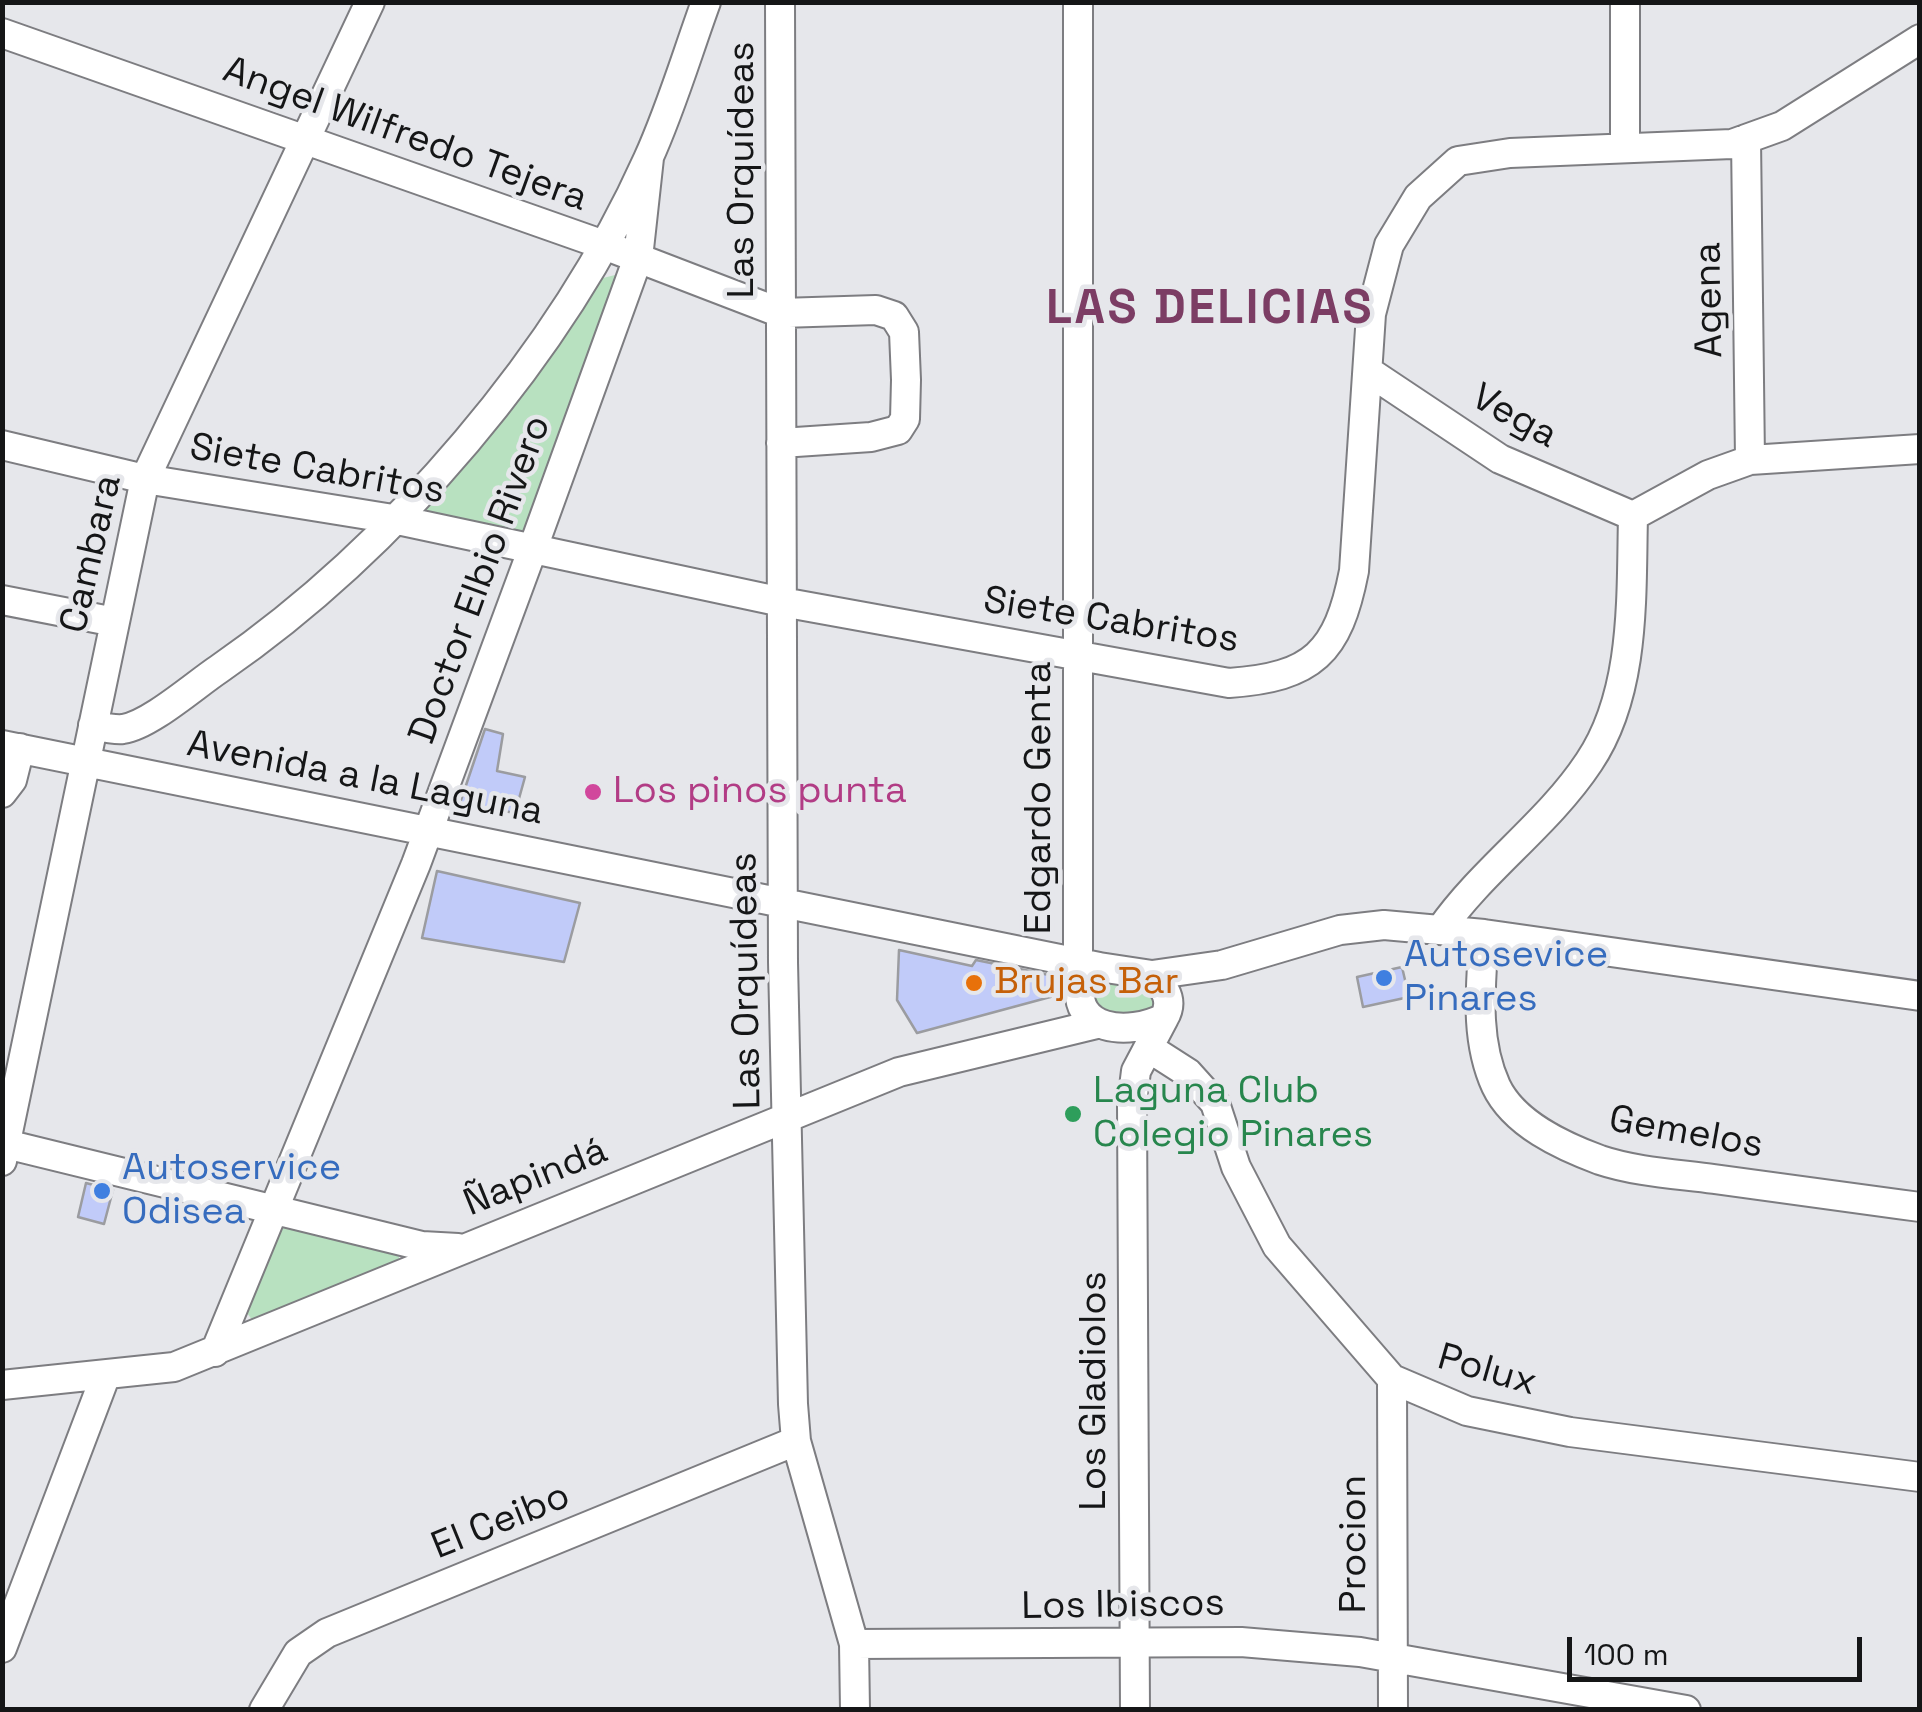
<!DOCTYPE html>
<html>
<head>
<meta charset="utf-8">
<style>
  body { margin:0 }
  #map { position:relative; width:1922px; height:1712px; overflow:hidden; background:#e6e7eb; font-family:"Space Grotesk",sans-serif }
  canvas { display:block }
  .frame { position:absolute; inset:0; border:5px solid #151617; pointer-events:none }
  .scale { position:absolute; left:1567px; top:1637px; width:295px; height:45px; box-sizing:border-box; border:5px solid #151617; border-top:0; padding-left:12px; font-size:30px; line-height:35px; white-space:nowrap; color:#151617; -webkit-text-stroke:8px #e6e7eb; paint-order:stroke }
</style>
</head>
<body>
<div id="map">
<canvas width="1922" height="1712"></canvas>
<div class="frame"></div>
<div class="scale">100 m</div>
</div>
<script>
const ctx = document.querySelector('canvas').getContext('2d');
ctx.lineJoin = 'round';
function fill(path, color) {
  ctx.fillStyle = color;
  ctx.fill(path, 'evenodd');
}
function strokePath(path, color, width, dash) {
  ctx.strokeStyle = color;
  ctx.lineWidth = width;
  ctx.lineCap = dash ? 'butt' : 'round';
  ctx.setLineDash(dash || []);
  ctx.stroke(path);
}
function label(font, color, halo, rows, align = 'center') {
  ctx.font = font + ' "Space Grotesk",sans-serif';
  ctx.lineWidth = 9;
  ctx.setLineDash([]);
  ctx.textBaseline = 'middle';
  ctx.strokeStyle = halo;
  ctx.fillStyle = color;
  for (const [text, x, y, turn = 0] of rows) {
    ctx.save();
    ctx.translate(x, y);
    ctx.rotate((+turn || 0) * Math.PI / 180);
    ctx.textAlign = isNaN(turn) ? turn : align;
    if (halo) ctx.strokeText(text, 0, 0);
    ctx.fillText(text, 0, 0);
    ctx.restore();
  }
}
fill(new Path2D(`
  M615 275 622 277 526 529 521 533 421 516 422 506 595 280Z
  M1114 981 1142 983 1157 999 1155 1008 1146 1014 1107 1017 1087 992 1096 983Z
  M283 1225 397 1251 400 1261 253 1321 244 1309Z`), '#b8e1c0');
const building = new Path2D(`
  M485 729 503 734 497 771 525 777 515 813 460 803Z
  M437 871 580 903 564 962 422 938Z
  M899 950 972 966 976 960 1049 975 1054 996 917 1033 897 1000Z
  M1402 967 1409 997 1363 1007 1357 977Z
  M86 1183 113 1190 104 1224 78 1217Z`);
fill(building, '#c1cbf9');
strokePath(building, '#9b9ca0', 2.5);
const minor = new Path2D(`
  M780 2 783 962 793 1404 796 1441 854 1644 855 1710
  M1078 2V993
  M2 33 604 245 781 313 876 310 894 316 904 332 906 380 905 419 898 430 871 437 781 443
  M1746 139 1750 460
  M1625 148V2
  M1368 371 1500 459 1633 516
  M2 445 145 479 393 519 782 602 1229 683C1313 677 1338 653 1354 571L1371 314 1389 245 1418 197 1458 161 1510 153 1732 144 1782 126 1920 39
  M2 600 115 622
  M93 725C102 727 114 730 123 729 150 725 195 685 219 669 394 548 561 353 648 159 671 109 687 54 706 2
  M2 745 1099 967
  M2 793 12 780 20 748
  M1441 929C1484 868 1548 824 1589 762 1636 692 1631 597 1633 516L1708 475 1750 460 1920 449
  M1484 934C1481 985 1474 1038 1496 1086 1514 1124 1562 1146 1600 1160 1636 1172 1677 1174 1714 1179 1782 1188 1851 1198 1920 1207
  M1099 967 1152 975C1165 987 1174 1001 1164 1018 1129 1036 1070 1032 1081 980Z
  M1152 975 1222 965 1340 930 1384 925 1484 934 1920 996
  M1149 1048 1188 1073 1215 1103 1236 1167 1277 1246 1392 1379 1467 1411 1570 1432 1920 1477
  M2 1143 422 1246 458 1248
  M2 1161 145 479 370 2
  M215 1352 416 864 533 548 638 258 649 158
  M1392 1379 1393 1710
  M2 1385 174 1367 899 1072 1097 1024
  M854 1644 1241 1642 1360 1652 1686 1710
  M2 1648 105 1377
  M264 1710 298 1653 327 1633 796 1441
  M1135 1710 1132 1103 1136 1071 1164 1018`);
strokePath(minor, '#7d7d81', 32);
strokePath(minor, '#fff', 28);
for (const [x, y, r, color] of [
  [593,792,10,"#d1479c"],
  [1384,978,10,"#3f7fe0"],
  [974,983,10,"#e8710a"],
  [1073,1114,10,"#2e9e5b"],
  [102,1191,10,"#3f7fe0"]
]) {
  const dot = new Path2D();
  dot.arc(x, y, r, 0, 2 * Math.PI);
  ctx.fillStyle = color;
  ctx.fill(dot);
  strokePath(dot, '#e6e7eb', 4);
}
label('38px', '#151617', '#e6e7eb', [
  ["Angel Wilfredo Tejera",405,135,20],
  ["Las Orquídeas",743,170,-90],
  ["Agena",1710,300,-91],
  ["Vega",1514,417,29],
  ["Siete Cabritos",317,470,10],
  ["Cambara",92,554,-77],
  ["Doctor Elbio Rivero",481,580,-70],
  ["Siete Cabritos",1111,621,9],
  ["Avenida a la Laguna",365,779,11],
  ["Edgardo Genta",1040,798,-90],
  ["Las Orquídeas",747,981,-91],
  ["Gemelos",1686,1133,10],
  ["Ñapindá",536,1178,-22],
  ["Polux",1487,1371,16],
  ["Los Gladiolos",1095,1391,-90],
  ["El Ceibo",501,1522,-22],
  ["Procion",1355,1544,-90],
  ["Los Ibiscos",1123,1606,-1]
]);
label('38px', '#b23c85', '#e6e7eb', [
  ["Los pinos punta",613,792]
], 'left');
label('38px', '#366cbe', '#e6e7eb', [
  ["Autosevice",1404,956],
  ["Pinares",1404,1000],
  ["Autoservice",122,1169],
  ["Odisea",122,1213]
], 'left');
label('38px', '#c56008', '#e6e7eb', [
  ["Brujas Bar",994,983]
], 'left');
label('38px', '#27864d', '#e6e7eb', [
  ["Laguna Club",1093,1092],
  ["Colegio Pinares",1093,1136]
], 'left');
ctx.letterSpacing = '2.5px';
label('bold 48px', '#7c3d64', '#e6e7eb', [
  ["LAS DELICIAS",1210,310]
]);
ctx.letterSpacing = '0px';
</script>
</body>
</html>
